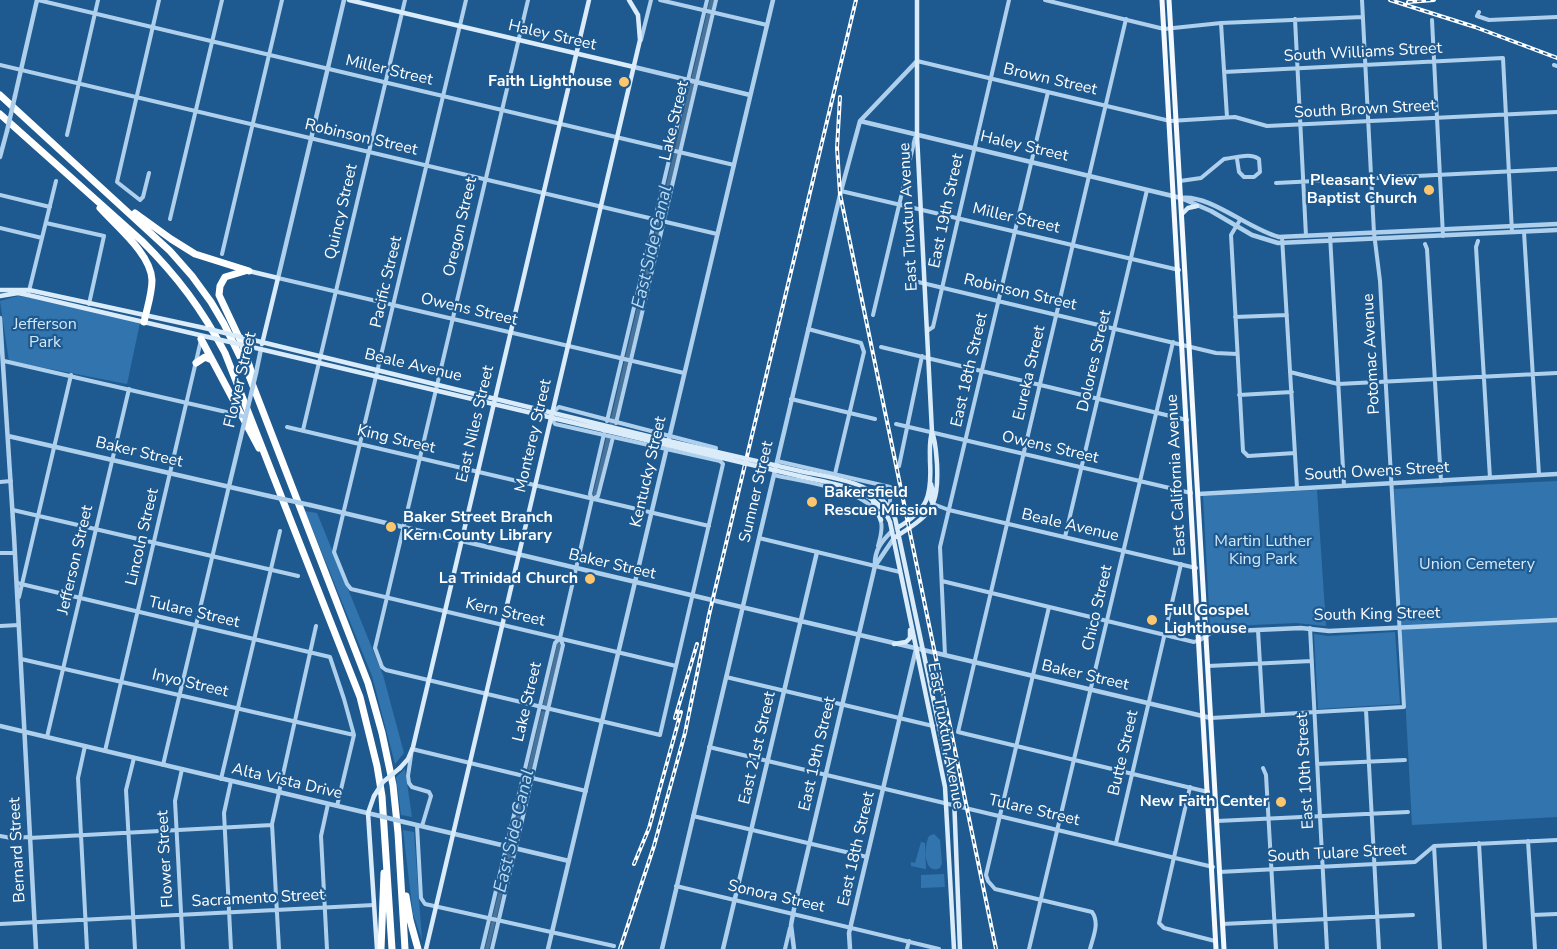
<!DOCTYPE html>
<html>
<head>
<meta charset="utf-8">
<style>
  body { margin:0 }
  canvas { display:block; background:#1e5a8f }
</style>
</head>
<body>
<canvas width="1557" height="949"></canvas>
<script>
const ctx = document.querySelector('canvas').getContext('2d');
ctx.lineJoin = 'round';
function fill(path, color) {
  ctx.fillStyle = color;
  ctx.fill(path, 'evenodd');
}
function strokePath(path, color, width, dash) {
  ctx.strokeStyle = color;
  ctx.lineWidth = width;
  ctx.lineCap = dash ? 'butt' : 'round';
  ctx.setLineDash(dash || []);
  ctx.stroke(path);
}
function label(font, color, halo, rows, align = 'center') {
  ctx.font = font + ' "Nunito Sans",sans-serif';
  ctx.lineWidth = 4.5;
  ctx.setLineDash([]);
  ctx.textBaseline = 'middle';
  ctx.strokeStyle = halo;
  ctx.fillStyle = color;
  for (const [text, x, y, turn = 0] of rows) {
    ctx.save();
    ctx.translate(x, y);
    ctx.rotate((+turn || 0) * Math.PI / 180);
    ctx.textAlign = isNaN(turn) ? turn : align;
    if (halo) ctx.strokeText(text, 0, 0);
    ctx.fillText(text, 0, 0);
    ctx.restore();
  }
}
fill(new Path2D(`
  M18 296 35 298 140 323 127 384 9 361 0 301Z
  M1557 481V817L1412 825 1394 489Z
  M1317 490 1326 626 1296 623 1210 627 1203 496Z
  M305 511 317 513 383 675 404 753 395 764 372 676Z
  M1395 632 1400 704 1318 709 1314 634 1328 636Z
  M405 769 412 817 401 815 396 777Z
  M403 830 414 832 422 940 413 914Z
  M934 834 940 840 942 863 940 868C923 876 924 845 929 836Z
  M921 842 925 843 926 869H925L911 866V862L915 863Z
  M944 874 945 887 921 888V875Z`), '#3274ad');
strokePath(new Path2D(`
  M595 494 712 0
  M545 705 559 645
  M487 949 543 713`), '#4a7399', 4);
strokePath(new Path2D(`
  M38 0 734 165
  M466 0 334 552 347 584 351 589 676 666
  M528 0 375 648 382 667 386 670 660 735 723 464 720 461 555 424 551 418
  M660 0 767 25
  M1045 0 1164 29 1221 23 1363 17
  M1479 12 1477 16 1489 20 1557 17
  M1126 19 958 732 1208 792
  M1295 19 1306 236
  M1432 20 1443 236
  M1221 23 1227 117
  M641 40 651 0
  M917 61 1170 121 1235 117 1267 126 1557 112
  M0 65 717 234
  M1554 65 1557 66
  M1224 72 1503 58 1512 232
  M67 135 98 0
  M149 173 143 197 140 200 117 182 159 0
  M1180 181 1201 178 1224 159C1236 158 1250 152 1259 159L1260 172 1254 177H1244L1239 172 1237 159
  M1276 183 1557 169
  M841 191 1179 270
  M0 195 50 207
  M170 219 222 0
  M1240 220 1231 235 1243 451 1248 456 1295 453
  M46 223 104 236 89 304
  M0 228 42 238
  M1524 232 1539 475
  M1330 235 1344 486
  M1282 237 1297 488
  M1478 241 1476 247 1490 478
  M1425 244 1427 249 1441 481
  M222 254 282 0
  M278 278 684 373
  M914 281 1216 353 1237 354
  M29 291 56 181
  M873 315 915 138 917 135
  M1235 317 1287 315
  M808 329 861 343 864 352 835 474
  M927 331 933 327 1009 0
  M881 347 1187 420
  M4 361 235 414
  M1290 372 1338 384 1557 373
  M1239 395 1292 392
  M791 399 875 419
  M553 412 559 407 716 448 714 454
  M607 421 707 0
  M616 423 716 0
  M896 424 1191 493
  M287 427 709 526
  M303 430 405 0
  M777 461 890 487V508
  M899 466 922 356
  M774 475C801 482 874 489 881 522 883 530 880 538 878 546
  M0 482 11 481
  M593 499 598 496 613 437
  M933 504 949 510 1196 568
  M13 510 298 576
  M1065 537 1147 190
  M759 538 900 572
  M0 553H15
  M942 581 1194 642 1199 640
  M17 583 330 657 344 699 354 735 337 806
  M19 597 71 375
  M1049 607 986 875 988 881 995 889 1092 912C1100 923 1093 937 1090 949
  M0 626 19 625
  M1310 628 1327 949
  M1258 630 1263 715
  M945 655 940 547 1048 92
  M21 659 354 735
  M1208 666 1312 661
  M726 677 933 726
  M1366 710 1379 949
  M1211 718 1404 707 1380 281 1374 233 1362 0
  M47 737 129 389
  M85 746 78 778 87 949
  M709 747 1213 867
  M105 751 201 340
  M134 758 126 790 135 949
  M1317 764 1405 760
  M163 765 229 486
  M1263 768 1266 775 1276 949
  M182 769 175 801 183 949
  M221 779 280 531
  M231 781 224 813 231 949
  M1190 787 1159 923 1164 928 1215 941
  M693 816 867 857
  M1217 821 1408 812
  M417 825 421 898 425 904 614 946
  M422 826 431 796 429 792 412 787 409 783 408 776 412 749 586 791
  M0 836 11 838 29 837
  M29 838 272 825
  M1528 841 1535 949
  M1116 843 1181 564
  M1479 843 1485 949
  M1434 846 1440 949
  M1219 872 1415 862 1434 846 1557 840
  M676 886 939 949
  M1533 915 1557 914
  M0 924 374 905
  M1222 924 1413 915
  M279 949 272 824 316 626
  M327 949 321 836 328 804
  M482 949 555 643 560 638 592 499 590 494 604 434
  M492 949 563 645 560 638
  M785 949 790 928
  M907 949 909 941
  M1029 949 1173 342`), '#aed0ed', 4);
strokePath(new Path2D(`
  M634 67 750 95
  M15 96 37 0
  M860 121 1181 198C1210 194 1248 229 1279 237L1557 224
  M0 157 7 131
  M1181 198 1211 211 1252 235 1278 243 1557 230
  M278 278 344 0
  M0 318 14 536 36 949
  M256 373 261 349
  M8 436 269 496
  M229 486 243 428
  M1198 494 1557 474
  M310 505 1211 718
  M875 566 894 538
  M1200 640 1212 632 1301 628 1329 631 1557 620
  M0 726 380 816
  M404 822 569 861
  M548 949 773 0
  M662 949 841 191 860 121 917 61
  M723 949 817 552
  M794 949 791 925 794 909 875 566C874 550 882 541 892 531
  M850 949 849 933 916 649`), '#aed0ed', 4.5);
strokePath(new Path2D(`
  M349 0 634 67
  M1182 214 1188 208 1197 206
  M249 271 278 278 262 344
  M0 290H29L209 329
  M0 296 18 293 28 295 208 337
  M245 338 660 439
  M243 345 659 443
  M800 471C836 479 878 481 895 518L954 797 960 949
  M799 476C832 484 876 487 890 522L945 787 954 949
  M931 484 933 493 931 500 933 504
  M873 502 881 520
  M897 528C928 510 932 496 930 461 930 450 929 442 932 432
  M894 538C930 515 939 509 937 464 936 453 936 442 932 432L917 135V0
  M894 644 906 642 910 638V630
  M400 768 408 759 413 747 589 0
  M374 796 368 813 377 949
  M426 949 640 40 638 15 629 0`), '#daebfa', 4.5);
strokePath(new Path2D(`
  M1162 0 1216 949
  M1169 0 1224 949`), '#f4f9ff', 5);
strokePath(new Path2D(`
  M0 95 170 251 192 276 211 302 224 324 248 373 368 683 382 733 393 785 398 833 405 949
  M0 114 142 241C177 276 202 309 225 353L360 697 377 766 382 796 392 949
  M100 208C117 227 151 254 152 280 152 294 147 308 144 322
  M135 213 171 239 195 254 249 271
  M245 271 225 277 220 286 219 295 243 346 252 374
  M201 339 259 448
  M196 363 205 357 212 360
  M406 896 410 920 418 949
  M381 949 384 873`), '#fff', 7);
const rail = new Path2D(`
  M1390 0 1475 27 1557 58
  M1408 2 1434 0
  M840 97 837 148 840 194 996 949
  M675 718 697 644
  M634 864 649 828 681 712
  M620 949 654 846 685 733 709 615 856 0`);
strokePath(rail, '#fff', 4);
strokePath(rail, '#1e5a8f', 1.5, [4.5]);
strokePath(new Path2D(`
  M235 414 245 417`), '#aed0ed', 4);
strokePath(new Path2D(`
  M7 131 15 96
  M243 428 256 373
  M269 496 310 505
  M380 816 404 822`), '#aed0ed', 4.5);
strokePath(new Path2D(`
  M209 329 245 338
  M208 337 243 345
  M660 439 800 471
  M659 443 799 476
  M374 796 383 782 400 768`), '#daebfa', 4.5);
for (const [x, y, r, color] of [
  [624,82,6,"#fbc66d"],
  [1429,190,6,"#fbc66d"],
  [812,502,6,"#fbc66d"],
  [391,527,6,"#fbc66d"],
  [590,579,6,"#fbc66d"],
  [1152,620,6,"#fbc66d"],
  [1281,802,6,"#fbc66d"]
]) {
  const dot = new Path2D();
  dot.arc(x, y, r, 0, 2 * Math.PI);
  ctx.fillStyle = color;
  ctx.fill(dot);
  strokePath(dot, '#1e5a8f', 2);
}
label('16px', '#fff', '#1e5a8f', [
  ["Haley Street",552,36,13],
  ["South Williams Street",1363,53,-3],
  ["Miller Street",389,71,13],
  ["Brown Street",1050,80,13],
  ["South Brown Street",1365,110,-3],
  ["Lake Street",675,121,-77],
  ["Robinson Street",361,138,13],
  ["Haley Street",1024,147,13],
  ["East 19th Street",947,211,-78],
  ["Quincy Street",342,212,-77],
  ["East Truxtun Avenue",909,217,-93],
  ["Miller Street",1016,219,13],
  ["Oregon Street",461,227,-77],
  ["Pacific Street",387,282,-77],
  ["Robinson Street",1020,293,13],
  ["Owens Street",469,310,13],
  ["Potomac Avenue",1372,354,-93],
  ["Dolores Street",1095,361,-77],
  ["Beale Avenue",413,366,13],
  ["East 18th Street",970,370,-77],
  ["Eureka Street",1030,373,-77],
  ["Flower Street",241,380,-77],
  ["East Niles Street",476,424,-77],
  ["Monterey Street",534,436,-77],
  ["King Street",396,440,13],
  ["Owens Street",1050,448,13],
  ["Baker Street",139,453,13],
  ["Kentucky Street",649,472,-77],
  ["South Owens Street",1377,472,-3],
  ["East California Avenue",1177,475,-93],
  ["Sumner Street",757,492,-77],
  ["Beale Avenue",1070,526,13],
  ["Lincoln Street",143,537,-77],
  ["Jefferson Street",76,560,-77],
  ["Baker Street",612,565,13],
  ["Chico Street",1098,608,-77],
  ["Tulare Street",194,613,13],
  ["Kern Street",505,613,13],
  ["South King Street",1377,615,-1],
  ["Baker Street",1085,676,13],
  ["Inyo Street",190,684,13],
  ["Lake Street",528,702,-77],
  ["East Truxtun Avenue",945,736,80],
  ["East 21st Street",758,748,-77],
  ["Butte Street",1124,753,-77],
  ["East 19th Street",818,754,-77],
  ["East 10th Street",1306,771,-93],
  ["Alta Vista Drive",287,782,13],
  ["Tulare Street",1034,811,13],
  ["East 18th Street",857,849,-77],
  ["Bernard Street",18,850,-93],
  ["South Tulare Street",1337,854,-3],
  ["Flower Street",166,859,-93],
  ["Sonora Street",776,897,13],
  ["Sacramento Street",258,899,-3]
]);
label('bold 16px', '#fff', '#1e5a8f', [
  ["Faith Lighthouse",612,82],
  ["Pleasant View",1417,181],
  ["Baptist Church",1417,199],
  ["Bakersfield",824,493,"left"],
  ["Rescue Mission",824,511,"left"],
  ["Baker Street Branch",403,518,"left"],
  ["Kern County Library",403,536,"left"],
  ["La Trinidad Church",578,579],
  ["Full Gospel",1164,611,"left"],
  ["Lighthouse",1164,629,"left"],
  ["New Faith Center",1269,802]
], 'right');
label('16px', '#d3e8f9', '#1e5a8f', [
  ["Jefferson",45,325],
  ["Park",45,343],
  ["Martin Luther",1263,542],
  ["King Park",1263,560],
  ["Union Cemetery",1477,565]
]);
label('italic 18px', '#bad9f4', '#1e5a8f', [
  ["East Side Canal",653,247,-77],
  ["East Side Canal",515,831,-77]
]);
</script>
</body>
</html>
